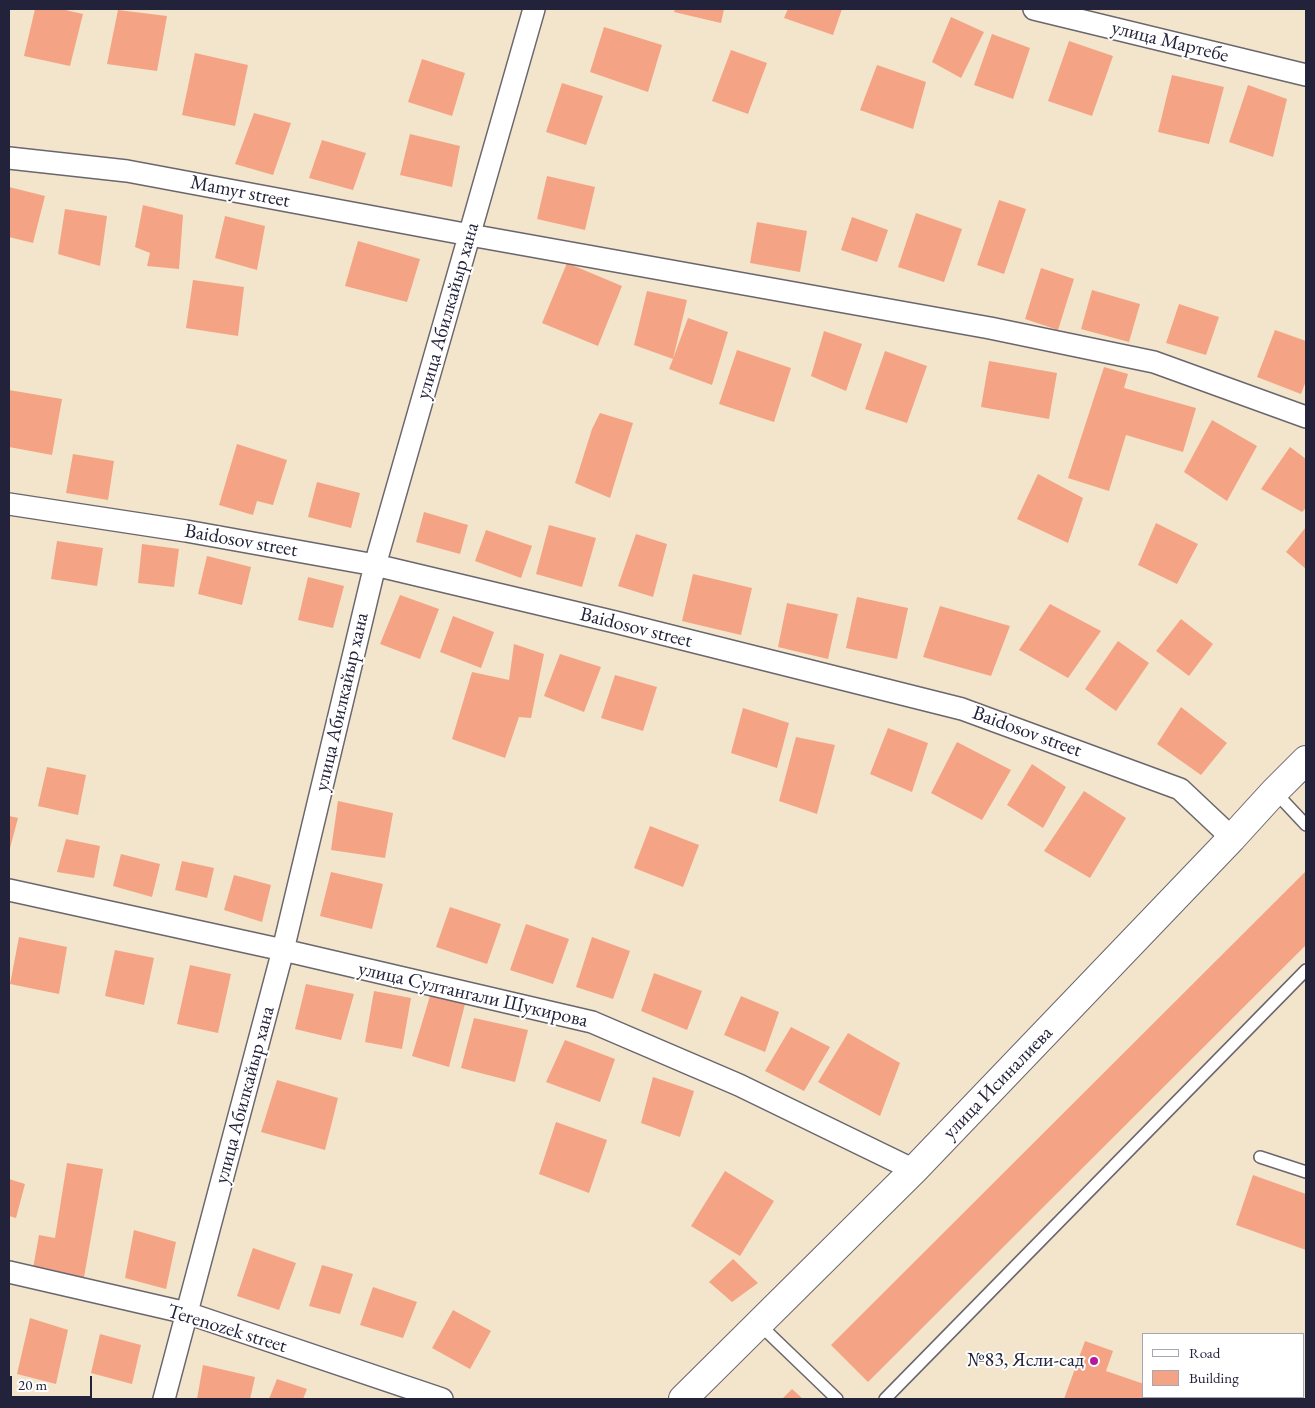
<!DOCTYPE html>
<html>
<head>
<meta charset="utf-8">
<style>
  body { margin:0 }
  #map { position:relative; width:1315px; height:1408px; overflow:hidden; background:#f2e5cb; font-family:"EB Garamond",serif }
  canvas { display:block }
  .frame { position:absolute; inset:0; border:10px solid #22223b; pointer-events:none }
  .legend { position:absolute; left:1142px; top:1333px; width:162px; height:65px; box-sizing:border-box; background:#fff; border:1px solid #a7a7b1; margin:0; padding:6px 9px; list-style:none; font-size:15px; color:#22223b }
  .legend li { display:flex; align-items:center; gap:10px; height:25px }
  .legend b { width:25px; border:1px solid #a7a7b1 }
  .scale { position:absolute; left:10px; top:1376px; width:82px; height:22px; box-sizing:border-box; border:2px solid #22223b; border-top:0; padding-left:6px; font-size:15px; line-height:18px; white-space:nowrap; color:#22223b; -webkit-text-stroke:4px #fff; paint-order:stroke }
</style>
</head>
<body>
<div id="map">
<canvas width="1315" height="1408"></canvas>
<div class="frame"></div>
<ul class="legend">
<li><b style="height:6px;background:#fff"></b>Road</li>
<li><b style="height:14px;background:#f4a484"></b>Building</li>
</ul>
<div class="scale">20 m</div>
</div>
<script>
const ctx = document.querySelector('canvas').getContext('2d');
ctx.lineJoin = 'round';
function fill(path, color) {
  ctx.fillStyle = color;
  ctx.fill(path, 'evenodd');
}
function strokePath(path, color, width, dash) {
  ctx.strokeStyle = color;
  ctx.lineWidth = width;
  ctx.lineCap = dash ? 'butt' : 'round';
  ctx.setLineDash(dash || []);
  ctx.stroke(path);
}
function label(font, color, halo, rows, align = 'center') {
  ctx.font = font + ' "EB Garamond",serif';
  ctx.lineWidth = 4;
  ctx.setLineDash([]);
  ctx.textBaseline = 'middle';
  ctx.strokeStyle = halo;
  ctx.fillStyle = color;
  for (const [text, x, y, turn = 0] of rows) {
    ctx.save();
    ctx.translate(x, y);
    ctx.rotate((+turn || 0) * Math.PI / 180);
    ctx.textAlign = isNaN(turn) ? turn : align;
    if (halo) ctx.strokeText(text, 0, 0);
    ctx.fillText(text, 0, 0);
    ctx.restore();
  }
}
fill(new Path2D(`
  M35 9H61L83 14 70 66 24 56Z
  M675 9H724L721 23 674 12Z
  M788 9H842L833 35 784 18Z
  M118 10 167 16 157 71 107 64Z
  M951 17 984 32 961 78 932 62Z
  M604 27 662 45 648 92 590 72Z
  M992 34 1030 48 1013 99 974 85Z
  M1069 41 1113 56 1092 116 1048 101Z
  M731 50 767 63 748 114 712 101Z
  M195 53 248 65 235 126 182 115Z
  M422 59 465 73 452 116 408 102Z
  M877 65 926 82 913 129 860 110Z
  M1172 75 1224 87 1209 144 1158 132Z
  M562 83 603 96 586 145 546 132Z
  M1248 85 1287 99 1273 157 1229 142Z
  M254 113 291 123 273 175 235 164Z
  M410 134 460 146 452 187 400 175Z
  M322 140 366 153 353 190 309 178Z
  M547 176 595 187 585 230 537 219Z
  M9 187 45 196 33 243 9 237Z
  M999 200 1026 209 1004 274 977 265Z
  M143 205 183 215 179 269 147 266 150 253 135 247Z
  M65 209 107 216 100 266 58 254Z
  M916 213 962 229 944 282 898 267Z
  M225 216 265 226 257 270 215 258Z
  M852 217 888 230 877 262 841 250Z
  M757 222 807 231 800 272 750 263Z
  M358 241 420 259 407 302 345 286Z
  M567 263 622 286 598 346 542 323Z
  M1041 268 1074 279 1058 330 1025 319Z
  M193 280 244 287 238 336 186 328Z
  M1092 290 1140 304 1129 342 1081 329Z
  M647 291 687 300 673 359 688 318 728 332 712 385 669 369 673 359 634 345Z
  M1179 304 1219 317 1206 355 1166 343Z
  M1275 330 1306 341V381L1301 394 1257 377Z
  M824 331 862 344 846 391 811 376Z
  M737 350 791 368 774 422 719 404Z
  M885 351 927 366 907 423 865 409Z
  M989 361 1057 373 1049 419 981 407Z
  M1104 367 1128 374 1124 388 1196 408 1183 452 1126 435 1109 491 1068 478Z
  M9 390 62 399 52 455 9 447Z
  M600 413 633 423 610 498 575 483 592 429Z
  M1212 420 1257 446 1227 501 1184 472Z
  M237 444 287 460 273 505 257 501 253 515 219 505Z
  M1290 447 1306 459V508L1302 512 1261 489Z
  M73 454 114 461 108 500 66 493Z
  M1038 474 1083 498 1068 543 1017 519Z
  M317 482 360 493 351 528 308 517Z
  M424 512 468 525 460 554 416 542Z
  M1156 523 1198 544 1177 584 1138 565Z
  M549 525 596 538 582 587 536 574Z
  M1306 527V569L1286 552Z
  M486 530 532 546 521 578 475 561Z
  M636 534 667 544 653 597 618 586Z
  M57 541 103 548 97 586 51 579Z
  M142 544 179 549 174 587 138 583Z
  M207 556 251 567 242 605 198 594Z
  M693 574 752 588 741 635 682 621Z
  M308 577 344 586 333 628 298 620Z
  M400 595 439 609 420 659 380 644Z
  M857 597 908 608 897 659 846 648Z
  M787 603 838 614 828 659 778 647Z
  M1050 604 1101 631 1068 678 1019 650Z
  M940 606 1010 626 991 676 923 657Z
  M453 616 494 632 481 668 440 652Z
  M1181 619 1213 644 1189 676 1156 651Z
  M1118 641 1149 663 1116 711 1085 689Z
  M514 644 544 654 531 718 519 717 505 758 452 739 472 672 509 680Z
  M560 654 601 667 584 712 544 696Z
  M615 675 657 687 643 731 601 718Z
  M1181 707 1227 743 1201 775 1157 744Z
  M743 708 789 723 777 768 731 753Z
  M888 728 928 743 912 792 870 774Z
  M796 737 835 745 817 814 779 801Z
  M957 742 1011 770 982 820 931 793Z
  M1032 764 1066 787 1043 828 1007 805Z
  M47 767 86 775 78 815 38 806Z
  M1084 791 1126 818 1090 878 1044 851Z
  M338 801 393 813 385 858 331 850Z
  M9 816 18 818 9 852Z
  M650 826 699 845 683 887 634 868Z
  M66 839 100 846 94 878 57 872Z
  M121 854 160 864 152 897 113 886Z
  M182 861 214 868 207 898 175 890Z
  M1306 871V945L868 1382 831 1345Z
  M331 872 383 884 372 929 320 916Z
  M234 875 271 885 262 922 224 910Z
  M450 907 501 924 487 964 436 947Z
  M526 924 569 939 553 984 510 970Z
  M19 937 67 947 59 994 10 984Z
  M592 937 630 951 613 999 576 987Z
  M115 950 154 958 144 1005 105 996Z
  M190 965 231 974 218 1033 177 1024Z
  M654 973 702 991 687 1030 641 1011Z
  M306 984 354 994 341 1040 295 1029Z
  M374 991 411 998 402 1049 365 1042Z
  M430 996 465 1004 449 1067 412 1056Z
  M741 996 779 1012 765 1052 724 1035Z
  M474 1018 528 1030 515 1082 461 1068Z
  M791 1027 830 1047 804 1091 765 1071Z
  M848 1033 900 1063 880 1116 818 1082Z
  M565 1040 615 1059 600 1102 546 1082Z
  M653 1077 694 1091 680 1137 641 1123Z
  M277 1080 338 1098 325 1150 261 1132Z
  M556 1122 607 1140 589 1193 539 1174Z
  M67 1163 103 1169 83 1283 32 1274 39 1235 55 1238Z
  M725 1171 774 1201 740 1256 691 1226Z
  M1253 1175 1306 1194V1250L1236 1225Z
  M9 1179 25 1184 16 1218 9 1216Z
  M134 1230 176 1242 166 1289 125 1278Z
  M253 1248 296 1263 279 1310 237 1296Z
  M733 1259 758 1283 732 1302 709 1282Z
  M322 1265 353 1274 340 1314 309 1306Z
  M373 1287 417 1302 403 1338 360 1325Z
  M453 1310 491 1331 470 1369 432 1348Z
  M30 1318 68 1330 56 1384 17 1374Z
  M100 1334 141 1345 132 1384 91 1373Z
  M1085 1341 1113 1351 1106 1371 1144 1384V1397H1252L1258 1399H1064Z
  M203 1365 255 1377 250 1399H197Z
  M277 1379 307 1389 303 1399H269Z
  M792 1389 803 1399H782Z`), '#f4a484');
const lane = new Path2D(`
  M1275 792 1306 825
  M1260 1157 1306 1172
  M759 1324 837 1399
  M885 1399 1306 970`);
const street = new Path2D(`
  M1034 9 1306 75
  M9 158 127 171 470 235 990 328 1154 362 1306 417
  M9 504 186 531 375 565 615 622 962 709 1180 789 1232 838
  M9 890 283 950 592 1022 739 1085 914 1170
  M9 1272 187 1313 442 1399
  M164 1399 283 950 375 565 534 9`);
const secondary = new Path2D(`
  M683 1399 914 1170 1232 838 1274 792 1306 760`);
strokePath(lane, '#6b666d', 14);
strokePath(street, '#6b666d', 24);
strokePath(secondary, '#6b666d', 30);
strokePath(lane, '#fff', 11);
strokePath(street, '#fff', 21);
strokePath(secondary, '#fff', 28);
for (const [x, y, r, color] of [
  [1094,1361,5,"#b5179e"]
]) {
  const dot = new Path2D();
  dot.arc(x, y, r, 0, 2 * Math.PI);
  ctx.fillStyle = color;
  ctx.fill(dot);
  strokePath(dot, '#fff', 2);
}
label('20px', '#22223b', '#fff', [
  ["улица Мартебе",1170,42,14],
  ["Mamyr street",240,192,11],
  ["улица Абилкайыр хана",448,311,-74],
  ["Baidosov street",241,541,10],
  ["Baidosov street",636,628,14],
  ["улица Абилкайыр хана",342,702,-77],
  ["Baidosov street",1027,732,20],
  ["улица Султангали Шукирова",473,995,13],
  ["улица Исиналиева",998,1083,-46],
  ["улица Абилкайыр хана",245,1095,-75],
  ["Terenozek street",227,1329,17]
]);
label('20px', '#22223b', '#fff', [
  ["№83, Ясли-сад",1084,1361]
], 'right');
</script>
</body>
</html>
